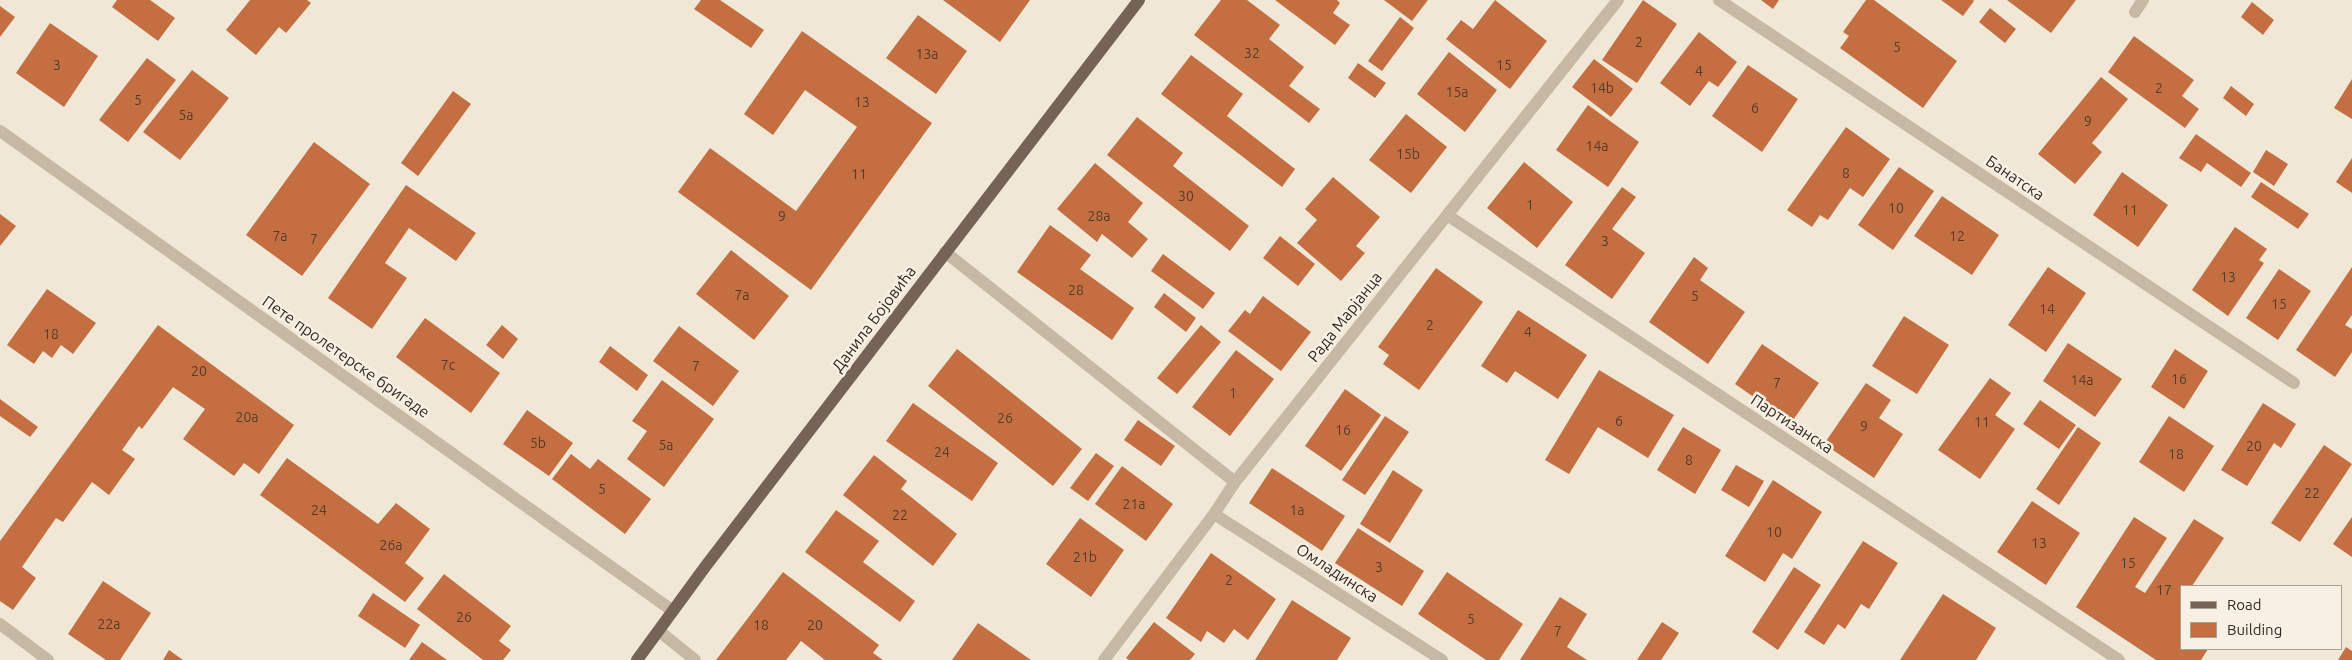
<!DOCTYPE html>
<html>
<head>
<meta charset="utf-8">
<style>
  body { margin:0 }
  #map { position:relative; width:2352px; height:660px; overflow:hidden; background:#f0e7d6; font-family:Ubuntu,sans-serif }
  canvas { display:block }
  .legend { position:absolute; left:2180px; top:585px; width:162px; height:65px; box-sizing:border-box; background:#f8f0e2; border:1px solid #a9a196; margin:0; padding:6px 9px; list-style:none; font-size:15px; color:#322b25 }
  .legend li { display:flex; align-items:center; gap:10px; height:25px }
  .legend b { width:25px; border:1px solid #a9a196 }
</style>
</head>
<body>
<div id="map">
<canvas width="2352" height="660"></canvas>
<ul class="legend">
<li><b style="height:6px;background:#746356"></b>Road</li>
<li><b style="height:14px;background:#c36f41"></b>Building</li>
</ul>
</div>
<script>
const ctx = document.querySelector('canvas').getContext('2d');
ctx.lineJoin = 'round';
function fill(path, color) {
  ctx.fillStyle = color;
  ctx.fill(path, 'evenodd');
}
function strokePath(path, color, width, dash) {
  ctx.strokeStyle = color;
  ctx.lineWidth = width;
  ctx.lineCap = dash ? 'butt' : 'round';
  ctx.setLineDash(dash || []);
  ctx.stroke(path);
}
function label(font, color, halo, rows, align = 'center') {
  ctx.font = font + ' Ubuntu,sans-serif';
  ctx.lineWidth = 5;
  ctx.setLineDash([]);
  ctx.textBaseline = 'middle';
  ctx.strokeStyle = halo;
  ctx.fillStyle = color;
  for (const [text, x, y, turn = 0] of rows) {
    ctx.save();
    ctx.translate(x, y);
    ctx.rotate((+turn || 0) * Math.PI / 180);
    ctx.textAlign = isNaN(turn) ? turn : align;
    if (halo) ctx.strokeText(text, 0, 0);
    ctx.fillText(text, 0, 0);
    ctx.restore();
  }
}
fill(new Path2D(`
  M117 0H150L175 18 158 41 112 7Z
  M250 0H307L311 3 286 33 279 27 256 55 226 30Z
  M701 0H720L764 30 751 48 694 9Z
  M943 0H1030L1000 42Z
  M1221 0H1247L1280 25 1269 39 1304 67 1289 86 1320 109 1309 123 1194 35Z
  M1275 0H1337L1340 3 1333 13 1350 25 1335 45Z
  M1384 0H1428L1412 21Z
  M1495 0 1547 41 1510 89 1446 39 1461 20 1473 29Z
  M1643 0 1677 24 1637 83 1602 60Z
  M1761 0H1779L1773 9Z
  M1866 0H1874L1957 61 1923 108 1840 48 1849 36 1843 32Z
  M1941 0H1973L1974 1 1963 16Z
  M2007 0H2076L2051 33Z
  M2252 2 2274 20 2263 35 2241 17Z
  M0 6 15 17 0 37Z
  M1990 8 2016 29 2005 43 1979 22Z
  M918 15 967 51 936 94 886 58Z
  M1400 17 1414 28 1382 71 1368 61Z
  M50 23 98 56 64 107 16 73Z
  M802 31 932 123 811 290 678 192 710 148 796 211 857 127 805 90 773 135 744 114Z
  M1699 32 1737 62 1718 87 1709 81 1690 106 1660 83Z
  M2134 36 2194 80 2182 96 2199 109 2185 128 2108 72Z
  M1449 52 1497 90 1465 132 1417 94Z
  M1191 55 1243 94 1227 116 1295 169 1282 187 1161 94Z
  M147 58 176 80 128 142 99 120Z
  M1594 59 1633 89 1611 117 1572 87Z
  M1358 63 1386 83 1375 98 1348 78Z
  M1748 65 1798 99 1762 152 1712 116Z
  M192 70 229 98 180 160 143 132Z
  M2101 77 2128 99 2092 143 2102 152 2075 184 2038 154Z
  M2352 79V119L2334 108Z
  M2231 86 2254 104 2246 116 2223 98Z
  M453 91 471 104 418 176 401 163Z
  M1588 105 1639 142 1608 187 1556 150Z
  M1406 114 1447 147 1411 193 1369 160Z
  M1137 117 1183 153 1173 166 1249 226 1230 251 1107 155Z
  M1846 127 1890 159 1863 197 1850 188 1828 220 1820 215 1812 227 1787 210Z
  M2196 134 2251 173 2241 187 2207 163 2201 172 2179 158Z
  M314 142 370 184 302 276 246 235Z
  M2266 150 2288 164 2274 186 2253 172Z
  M2352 158V193L2336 182Z
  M1524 162 1573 202 1537 248 1487 208Z
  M1095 163 1143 203 1128 222 1148 239 1132 258 1102 234 1097 242 1057 209Z
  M1899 167 1934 191 1893 250 1858 225Z
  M2122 172 2168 205 2138 247 2093 215Z
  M1333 177 1380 217 1356 246 1365 253 1341 281 1297 243 1317 220 1305 209Z
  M2261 182 2309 214 2298 229 2251 197Z
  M406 185 476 233 456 261 409 228 385 263 407 278 372 329 328 298Z
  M1622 187 1636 197 1612 229 1645 253 1612 299 1565 265Z
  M1942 196 1999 235 1972 275 1914 236Z
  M0 214 16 226 0 246Z
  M1050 225 1091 255 1080 269 1134 308 1112 340 1017 272Z
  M2235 227 2267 249 2259 260 2264 263 2228 316 2192 290Z
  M1280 236 1315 264 1298 286 1263 258Z
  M731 250 789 296 754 340 696 294Z
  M1163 254 1215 293 1203 309 1151 271Z
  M1694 257 1708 268 1700 280 1745 312 1708 364 1649 322Z
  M2048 267 2086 293 2046 352 2008 325Z
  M2352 267V315L2345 325 2352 329V352L2335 377 2296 350Z
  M1436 268 1483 302 1419 390 1383 364 1389 355 1378 347Z
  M2279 269 2311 291 2278 340 2246 318Z
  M47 289 96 323 73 354 61 345 52 358 43 351 34 364 7 345Z
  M1164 293 1196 318 1186 332 1154 307Z
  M1263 296 1311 332 1281 371 1228 331 1245 310 1250 314Z
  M1518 310 1587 355 1558 399 1515 371 1507 383 1481 366Z
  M1904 316 1949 345 1917 394 1872 366Z
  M425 318 500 373 471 413 396 357Z
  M158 325 294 425 259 474 244 463 234 476 183 439 205 409 173 387 142 429 139 426 122 450 135 459 109 495 92 482 63 522 56 518 22 567 36 578 13 610 0 601V541Z
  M502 325 518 339 503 359 486 345Z
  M1201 325 1221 342 1177 394 1157 378Z
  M679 326 739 371 713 406 653 361Z
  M2068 343 2122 379 2095 417 2043 381Z
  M1762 344 1819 383 1791 423 1735 384Z
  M610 346 648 375 637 391 599 362Z
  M957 349 1082 449 1053 486 928 386Z
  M2175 349 2208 371 2184 409 2151 387Z
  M1236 350 1274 379 1230 436 1192 407Z
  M1599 370 1674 415 1648 458 1598 427 1569 474 1545 460Z
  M1990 378 2011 393 1995 415 2015 429 1980 479 1938 450Z
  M662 380 714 419 664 487 627 459 647 431 632 421Z
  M1866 383 1891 400 1879 418 1903 434 1874 478 1824 444Z
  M1345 389 1381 415 1341 471 1305 446Z
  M0 399 38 427 30 437 0 416Z
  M2040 400 2076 425 2059 449 2023 424Z
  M913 403 998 463 972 501 886 441Z
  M2263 403 2296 424 2281 448 2274 443 2247 486 2221 470Z
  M527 410 573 443 549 476 503 444Z
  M1385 416 1409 432 1365 495 1342 480Z
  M2169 416 2214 446 2184 492 2139 462Z
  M1138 420 1175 446 1161 466 1124 440Z
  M1683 427 1721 450 1695 494 1657 470Z
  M2078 427 2101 443 2059 505 2036 489Z
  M2324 445 2352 464 2300 542 2271 523Z
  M1096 453 1114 466 1088 501 1070 488Z
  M571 454 590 469 598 459 651 499 625 534 552 479Z
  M874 455 907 481 901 489 957 534 933 566 843 495Z
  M287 458 378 524 396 503 430 529 405 563 424 578 405 602 260 495Z
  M1736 465 1764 481 1749 507 1721 490Z
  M1122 466 1173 504 1146 541 1095 504Z
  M1272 468 1345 516 1322 551 1249 503Z
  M1393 470 1423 490 1390 543 1360 524Z
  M1773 480 1822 512 1792 559 1783 553 1765 582 1725 556Z
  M2032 501 2080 533 2046 585 1997 552Z
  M836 510 879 541 863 562 915 601 900 622 805 552Z
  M2134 517 2167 538 2135 587 2145 593 2194 519 2224 538 2192 586H2181V649H2208L2201 660H2156L2076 607Z
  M2352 517V557L2333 544Z
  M1080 518 1124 550 1091 597 1046 564Z
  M1358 528 1424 571 1402 606 1335 563Z
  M1863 541 1898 563 1869 609 1861 604 1845 629 1838 624 1824 645 1804 632Z
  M1211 553 1276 599 1248 640 1234 629 1224 643 1207 631 1201 642 1166 618Z
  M1794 567 1821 585 1778 650 1752 632Z
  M783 572 879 645 873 653 883 660H825L801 641 786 660H716Z
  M1447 572 1523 624 1499 660H1486L1418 614Z
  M444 574 511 626 499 641 511 650 503 660H483L417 609Z
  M103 581 151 613 120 660H106L68 634Z
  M373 593 420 625 405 648 358 616Z
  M1943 594 1996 628 1976 660H1900Z
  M1560 597 1587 614 1567 647 1587 660H1520Z
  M1292 600 1351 638 1337 660H1255Z
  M1154 622 1195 654 1190 660H1129L1126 658Z
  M1662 622 1679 633 1661 660H1637Z
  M978 623 1031 660H952Z
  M422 642 447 660H409Z
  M2346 647 2352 651V660H2338Z
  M169 650 183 660H163Z`), '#c36f41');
strokePath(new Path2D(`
  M1719 0 2294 383
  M2135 12 2143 0
  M0 131 673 611
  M1447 215 2119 660
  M945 252 1235 482
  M1214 514 1442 660
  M0 624 48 660
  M659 631 695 660
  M1104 660 1214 514 1235 482 1618 0`), '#c7b8a3', 12);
strokePath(new Path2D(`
  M637 660 705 567 1139 0`), '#746356', 12);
label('14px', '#563c2c', null, [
  ["2",1639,42],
  ["5",1897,47],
  ["32",1252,53],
  ["13a",927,54],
  ["3",57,65],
  ["15",1504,65],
  ["4",1699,71],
  ["14b",1602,88],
  ["2",2159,88],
  ["15a",1457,92],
  ["5",138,100],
  ["13",862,102],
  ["6",1755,108],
  ["5a",186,115],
  ["9",2088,121],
  ["14a",1597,146],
  ["15b",1408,154],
  ["8",1846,173],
  ["11",859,174],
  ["30",1186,196],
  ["1",1530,205],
  ["10",1896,208],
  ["11",2130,210],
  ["9",782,216],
  ["28a",1099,216],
  ["7a",280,236],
  ["12",1957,236],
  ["7",314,239],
  ["3",1605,241],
  ["13",2228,277],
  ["28",1076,290],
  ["7a",742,295],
  ["5",1695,296],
  ["15",2279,304],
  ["14",2047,309],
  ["2",1430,325],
  ["4",1528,332],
  ["18",51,334],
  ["7c",448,365],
  ["7",696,366],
  ["20",199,371],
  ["16",2179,379],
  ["14a",2082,380],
  ["7",1777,383],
  ["1",1233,393],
  ["20a",247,417],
  ["26",1005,418],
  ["6",1619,421],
  ["11",1982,422],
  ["9",1864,426],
  ["16",1343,430],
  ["5b",538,443],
  ["5a",666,445],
  ["20",2254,446],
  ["24",942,452],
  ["18",2176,454],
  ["8",1689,460],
  ["5",602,489],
  ["22",2312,493],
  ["21a",1134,504],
  ["24",319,510],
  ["1a",1297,510],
  ["22",900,515],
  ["10",1774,532],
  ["13",2039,543],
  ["26a",391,545],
  ["21b",1085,557],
  ["15",2128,563],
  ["3",1379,567],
  ["2",1229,580],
  ["17",2164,590],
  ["26",464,617],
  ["5",1471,619],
  ["22a",109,624],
  ["18",761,625],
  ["20",815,625],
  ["7",1558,631]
]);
label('16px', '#322b25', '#f8f0e2', [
  ["Банатска",2015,178,34],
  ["Рада Марјанца",1345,317,-52],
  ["Данила Бојовића",874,319,-53],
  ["Пете пролетерске бригаде",346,357,35],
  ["Партизанска",1792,424,33],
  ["Омладинска",1337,573,33]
]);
</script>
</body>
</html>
